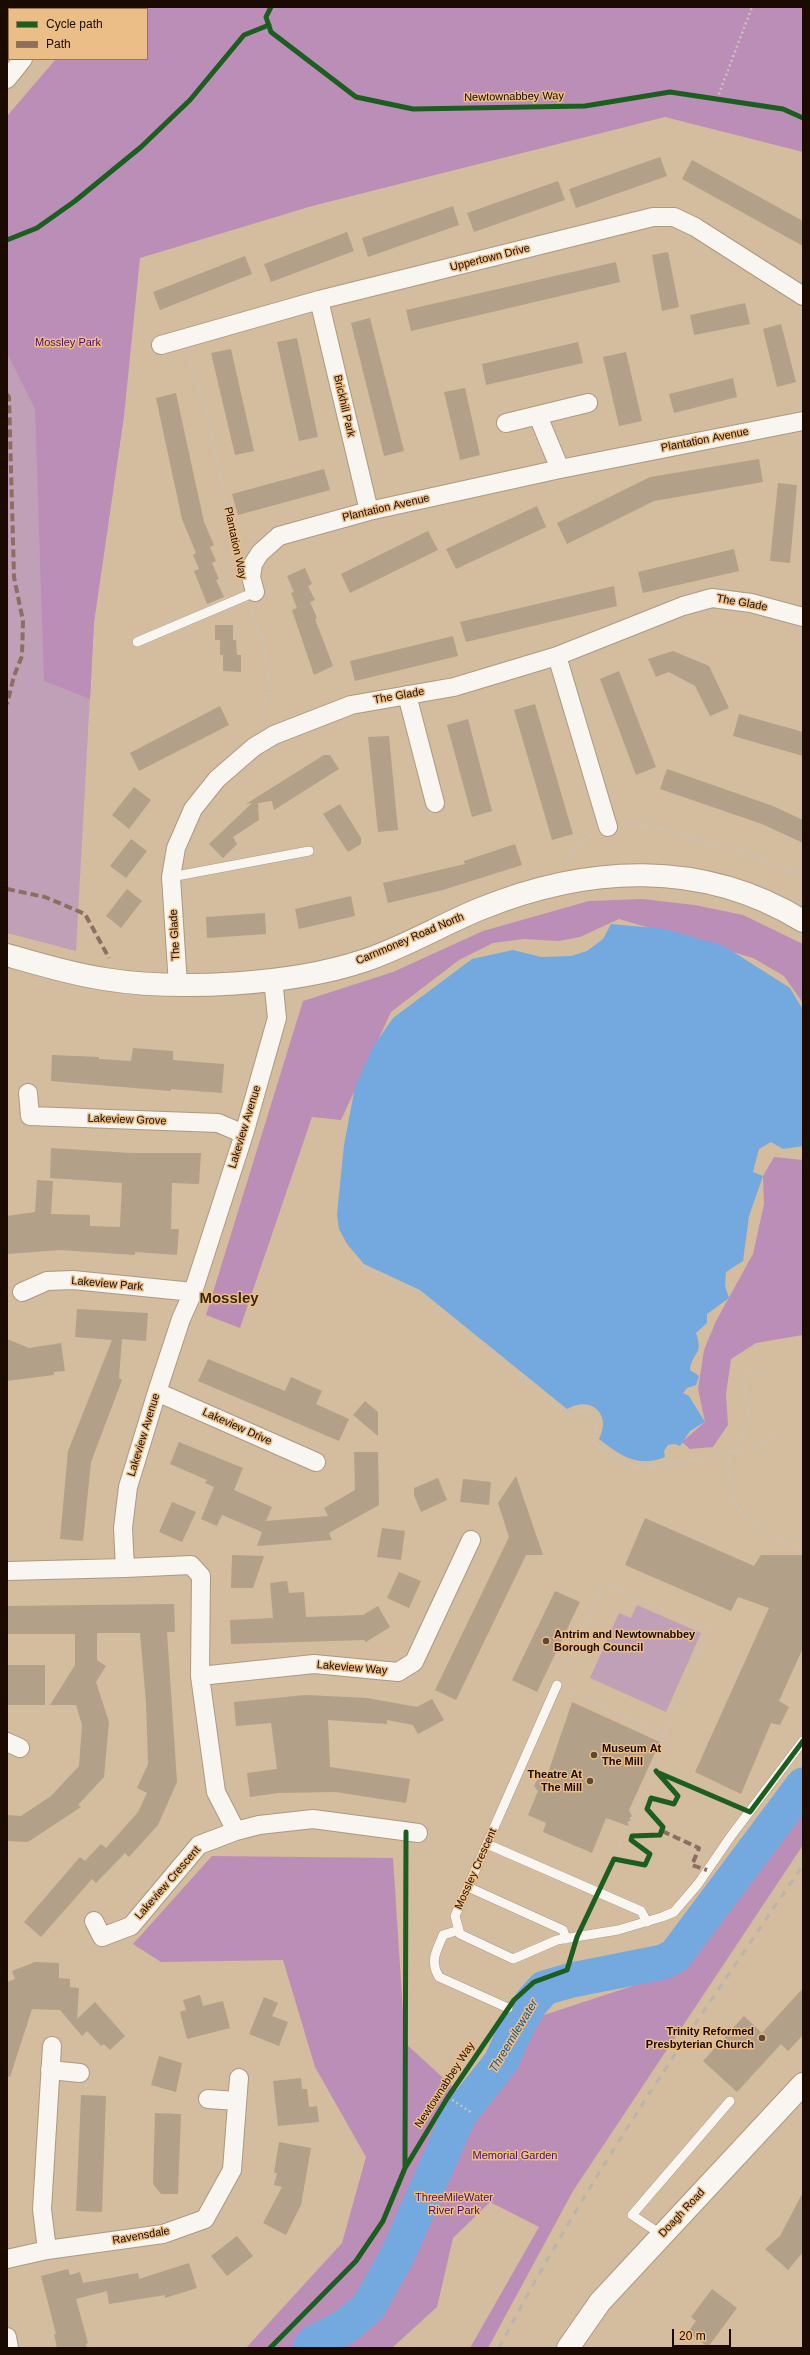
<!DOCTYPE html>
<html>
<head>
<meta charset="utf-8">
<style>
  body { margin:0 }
  #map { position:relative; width:810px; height:2355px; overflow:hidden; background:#d4bc9e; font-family:Arial,sans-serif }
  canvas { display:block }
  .frame { position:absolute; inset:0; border:8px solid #1a0a00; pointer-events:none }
  .legend { position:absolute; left:8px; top:8px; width:140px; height:52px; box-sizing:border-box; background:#ebbe87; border:1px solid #977651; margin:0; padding:5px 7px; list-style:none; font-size:12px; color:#1a0a00 }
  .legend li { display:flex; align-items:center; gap:8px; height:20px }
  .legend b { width:20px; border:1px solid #977651 }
  .scale { position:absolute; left:672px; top:2329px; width:59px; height:18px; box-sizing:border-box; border:2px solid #1a0a00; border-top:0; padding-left:5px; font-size:12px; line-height:14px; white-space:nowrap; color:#1a0a00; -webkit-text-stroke:3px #ebbe87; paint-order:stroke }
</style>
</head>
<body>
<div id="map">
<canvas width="810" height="2355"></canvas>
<div class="frame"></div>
<ul class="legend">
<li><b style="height:5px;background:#1b5e20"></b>Cycle path</li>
<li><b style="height:5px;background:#8d6e63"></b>Path</li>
</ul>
<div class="scale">20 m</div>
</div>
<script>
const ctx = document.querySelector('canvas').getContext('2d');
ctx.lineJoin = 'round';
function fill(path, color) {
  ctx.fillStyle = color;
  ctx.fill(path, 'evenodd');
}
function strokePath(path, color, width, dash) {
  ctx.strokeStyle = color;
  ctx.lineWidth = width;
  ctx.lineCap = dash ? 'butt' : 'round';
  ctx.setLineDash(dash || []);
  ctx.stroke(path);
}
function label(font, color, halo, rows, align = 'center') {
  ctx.font = font + ' Arial,sans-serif';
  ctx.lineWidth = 3;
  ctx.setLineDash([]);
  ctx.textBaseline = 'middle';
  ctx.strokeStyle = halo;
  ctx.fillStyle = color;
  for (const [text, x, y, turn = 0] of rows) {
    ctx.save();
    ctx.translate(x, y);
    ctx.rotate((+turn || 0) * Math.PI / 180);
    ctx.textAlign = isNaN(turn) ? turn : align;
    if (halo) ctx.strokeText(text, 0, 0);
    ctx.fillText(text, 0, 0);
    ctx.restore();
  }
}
fill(new Path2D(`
  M139 258 122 429 94 622 76 951 7 933V291Z
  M637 1605 701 1633 666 1712 590 1678 619 1613 631 1618Z`), '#c0a0b6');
fill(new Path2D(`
  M100 7H803V152L665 117 312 206 140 258 124 416 94 622 90 699 44 681 35 409 7 353V116L56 59H147V9H98Z
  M642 899 695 905 743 915 803 944V1003L784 976 753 958 619 919 580 937 559 941 524 939 493 943 459 960 391 1012 341 1120 312 1117 240 1328 206 1315 303 1001 393 972 483 931 589 901Z
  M774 1157 803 1160V1335L756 1343 731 1359 726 1394 728 1425 713 1447 690 1449 682 1442 705 1422 698 1389 704 1350 716 1321 753 1254 764 1204 763 1176Z
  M803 1782V1845L573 2191 488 2348H470L539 2227 490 2202 453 2238 437 2307 392 2348H246L342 2243 366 2157 315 2067 283 1960 161 1962 133 1944 212 1856 393 1858 405 2043 475 2107 541 2016 675 1972Z`), '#bb8eb7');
fill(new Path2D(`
  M611 924 665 929 724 946 790 988 803 1010V1146L783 1149 771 1142 759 1149 753 1172 763 1176 749 1216 743 1261 726 1272 725 1286 729 1298 707 1314V1323L696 1333C704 1356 692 1351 690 1370L699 1376 696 1385 687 1388 683 1393 689 1396 705 1422 690 1431 680 1446 675 1444 668 1445 664 1451 665 1457C637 1468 621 1456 599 1439 612 1414 591 1395 567 1409L420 1290 364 1264 347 1244 339 1229 337 1214 344 1145 355 1087 373 1047 393 1018 472 959 513 950 541 957 571 956 587 951 603 939Z`), '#73a9de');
strokePath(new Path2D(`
  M310 2348 315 2342 345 2327 369 2306 399 2252 459 2115 501 2062 519 2022 531 2003 544 1988 572 1980 663 1962 675 1956 803 1785`), '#73a9de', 35);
fill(new Path2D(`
  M660 157 667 176 576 208 569 189Z
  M692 160 803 221V246L682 179Z
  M558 181 565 200 474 232 467 213Z
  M453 206 459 225 368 257 362 238Z
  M347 232 354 251 271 282 264 264Z
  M668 252 679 307 662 311 652 255Z
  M245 256 252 274 160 310 153 292Z
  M616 262 620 282 411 331 406 310Z
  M745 303 750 324 694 335 690 315Z
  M370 318 404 451 384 456 351 323Z
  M781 324 796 382 777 387 763 329Z
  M297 338 318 437 299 441 277 342Z
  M578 342 583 363 486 385 482 364Z
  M231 349 254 451 235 455 211 353Z
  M626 352 642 421 619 426 603 357Z
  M733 378 737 397 674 413 669 394Z
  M465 388 480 455 460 460 444 392Z
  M176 393 204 522 214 545 210 547 216 561 212 563 219 579 216 580 224 597 207 604 194 571 199 569 193 555 196 553 182 519 156 398Z
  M759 459 763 482 654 501 567 544 557 523 650 477Z
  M324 469 330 490 238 515 232 494Z
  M778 483 797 485 790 563 770 561Z
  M537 506 546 527 456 569 446 549Z
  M428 531 438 550 350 593 341 574Z
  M734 549 739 571 643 593 638 572Z
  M305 568 312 584 308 586 315 600 310 602 317 618 315 619 333 666 314 675 292 610 297 608 291 593 294 592 287 576Z
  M614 586 617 606 466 642 460 622Z
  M215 625H233V640H236L237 655H220V640H215Z
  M453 636 458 656 355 681 350 661Z
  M673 651 709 666 729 708 710 716 695 686 669 672 656 677 648 659Z
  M223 655H241V672L223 671Z
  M619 671 656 767 636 775 600 679Z
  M535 704 573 834 552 840 514 710Z
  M220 706 229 725 139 771 130 753Z
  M739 714 803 732V756L733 736Z
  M468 719 492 811 472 817 447 725Z
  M389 736 398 830 378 832 368 737Z
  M324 755H330L339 769 274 810 272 801 258 803 259 820 233 837 237 844 223 858 209 844 252 803 246 804Z
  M667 769 773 806 803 820V843L762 824 660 789Z
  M134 787 151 800 129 829 112 815Z
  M340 804 361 838V844L348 852 323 814Z
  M131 839 147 851 126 878 110 866Z
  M515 844 522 865 443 890 388 903 383 883 465 864 464 861Z
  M127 889 142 901 121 928 106 916Z
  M351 896 355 916 299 929 295 909Z
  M265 913 266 934 207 938 206 917Z
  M133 1048 173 1051V1060L224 1064 222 1093 171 1089V1091L51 1081 52 1055 99 1057V1059L131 1061Z
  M51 1148 131 1153H201L199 1184 172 1183 171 1229H179L177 1255 135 1252V1255L60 1250 7 1254V1216L35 1212 37 1180 53 1181 51 1214 90 1215V1226L120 1227 122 1183 50 1178Z
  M77 1309 148 1313 146 1341 122 1339 119 1378 122 1380 91 1462 83 1541 60 1539 68 1451 112 1340 75 1337Z
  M7 1339 29 1348 61 1343 65 1371 54 1372V1375L7 1381Z
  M208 1359 285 1391 291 1377 322 1391 316 1404 349 1419 339 1441 198 1381Z
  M365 1401 378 1412V1436L353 1415Z
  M179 1442 243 1468 234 1490 272 1507 266 1521 328 1516 324 1508 355 1490 354 1452H378L379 1505 329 1533 332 1540 257 1546 262 1532 222 1515 217 1526 201 1519 214 1487 205 1483 207 1480 170 1464Z
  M516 1476 543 1555H526L456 1700 435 1690 509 1537 498 1503Z
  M438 1478 447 1500 421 1512 414 1495V1488Z
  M463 1479 491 1482 489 1505 460 1502Z
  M172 1502 196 1512 182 1542 159 1532Z
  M645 1518 754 1566 761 1555H803V1648L779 1701 789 1707 780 1725 771 1723 741 1794 695 1772 769 1608 738 1597 731 1611 625 1565Z
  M382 1528 405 1531 401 1560 377 1557Z
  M232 1555 264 1556 253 1588H231Z
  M399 1572 421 1581 409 1608 387 1598Z
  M287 1581 289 1593 304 1592 306 1617 363 1615 378 1606 390 1627 366 1642 364 1640 231 1644 230 1620 273 1618 270 1583Z
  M555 1591 580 1602 537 1692 512 1680Z
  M174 1604 175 1632H167L177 1782 158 1825 129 1857 125 1853 96 1883 92 1879 41 1937 24 1922 80 1857 85 1861 101 1844 106 1848 138 1812 147 1793 137 1788 148 1764 146 1702 140 1633H97V1660L106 1666 96 1682 109 1722 104 1777 78 1805 81 1807 28 1842 7 1841V1815L21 1816 51 1796 79 1766 82 1725 76 1705H50L75 1665V1634H7V1606Z
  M7 1665H45V1705H7Z
  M306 1695 367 1698 417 1707 432 1699 444 1720 418 1734 413 1725 387 1720V1724L328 1720 330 1767 410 1779 406 1803 336 1792 278 1793 250 1797 247 1773 277 1769 271 1723 236 1726 234 1702Z
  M572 1702 660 1742 629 1810 632 1816 628 1826 606 1818 592 1853 543 1832 546 1823 528 1815 538 1791 534 1786 540 1774 547 1776Z
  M35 1962 59 1963V1978L70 1979V1987L79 1988 77 2019 95 2002 125 2036 110 2050 104 2044 101 2046 87 2031 82 2036 60 2010 32 2009 10 2077 7 2076V1982L15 1979 12 1971Z
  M803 1988V2035L788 2051 781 2044 737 2092 703 2061 744 2016 762 2033Z
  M200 1995 203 2006 223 2001 230 2028 187 2039 180 2012 186 2010 183 2000Z
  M264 1997 278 2003 272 2016 288 2022 279 2046 249 2034Z
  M159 2056 182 2063 176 2092 151 2085Z
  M301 2078 302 2089H307L309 2107 317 2106 319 2122 278 2126 273 2081Z
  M81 2095 106 2096 102 2212 76 2211Z
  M155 2113 181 2114 178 2194H161L153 2184Z
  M279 2142 311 2148 301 2205 286 2235 263 2223 282 2187 274 2185 277 2173H274Z
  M803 2192V2252L788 2270 765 2249 780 2236Z
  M237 2236 253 2256 227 2276 211 2256Z
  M189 2263 197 2288 165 2298V2295L109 2304 107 2291 76 2299 88 2343 86 2344 87 2348H57L54 2334H56L41 2276 68 2269 70 2275 80 2272 83 2283 138 2273 139 2279Z
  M712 2289 737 2308 708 2347 688 2332 696 2321 691 2317Z`), '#b3a088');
const lane = new Path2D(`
  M137 642 255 592
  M171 877 309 851
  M557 1685 455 1916 460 1934 513 1959 557 1940 618 1930 662 1917 674 1912 698 1884 731 1836 803 1741
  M487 1844 641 1911 647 1922
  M468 1887 563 1930 566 1939
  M459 1930 443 1935C437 1951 429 1960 439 1977L508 2008
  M662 2235 632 2215 730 2101`);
const street = new Path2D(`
  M47 9 48 7
  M7 79 23 59
  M319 300 369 511
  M161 345 319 300 653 217H674L695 227 803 296
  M538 416 560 469
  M506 423 588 403
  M255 592 251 577 253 564 260 553 279 536 369 511 560 469 803 421
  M557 656 608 827
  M407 695 435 803
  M178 985 171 877 176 848 193 809 217 779 254 747 274 735 351 705 454 687 557 656 683 606 712 598 751 603 803 617
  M28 1093 30 1116 218 1123 244 1134
  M22 1292 47 1281 73 1280 193 1292
  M157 1392 316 1462
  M7 1571 125 1568
  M200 1676 314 1664 398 1672 414 1662 471 1540
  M7 1742 20 1748
  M236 1831 216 1792 200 1676 201 1576 191 1565 125 1568 123 1528 128 1487 157 1392 181 1319 193 1292 244 1134 277 1018 273 979
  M94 1921 102 1937 131 1926 199 1845 236 1831 259 1825 313 1819 418 1833
  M50 2070 80 2073
  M208 2099 237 2101
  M47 2250 42 2209 52 2046
  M7 2259 47 2250 163 2234 205 2219 232 2170 239 2078
  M7 2337 9 2348`);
const secondary = new Path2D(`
  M7 955C38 964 71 974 104 979 179 991 290 985 363 961 403 948 441 925 480 909 588 865 702 859 803 921
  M568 2348 600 2302 803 2084`);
strokePath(lane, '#ac9981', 10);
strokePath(street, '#ac9981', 20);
strokePath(secondary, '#ac9981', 24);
strokePath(new Path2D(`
  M717 99 752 7
  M189 356 204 402 237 553
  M251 610 264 644 269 682 260 722
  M626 825C647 823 669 831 689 837 728 847 766 858 803 875
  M566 862C571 850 581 840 593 835
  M355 1259 361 1265 418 1292 569 1416C579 1409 586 1411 596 1417L598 1425 592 1441 614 1458 632 1465 664 1466 760 1446 774 1435
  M728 1452 732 1496 741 1514 799 1551 803 1549
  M733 1452 748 1420 744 1373 751 1371 768 1376
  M563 1673 604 1582 709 1631 664 1733
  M569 1691 664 1733C662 1765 646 1788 632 1816 622 1837 614 1859 605 1881
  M656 1771 736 1806
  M585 1921 593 1906
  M568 1965 572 1951
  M448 2097 472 2113`), '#c9c2b9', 2.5, [2, 3]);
strokePath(lane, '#f9f5f0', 9);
strokePath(street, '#f9f5f0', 18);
strokePath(secondary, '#f9f5f0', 22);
strokePath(new Path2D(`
  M499 2348C587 2179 696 2022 803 1865`), '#bab4ad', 3, [7, 7]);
strokePath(new Path2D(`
  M7 394 9 397 14 577 23 621 22 656 14 676 7 704
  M7 889 45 897 85 914 109 958
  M662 1831 699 1848 692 1865 707 1870`), '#8d6e63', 4, [8, 4]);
strokePath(new Path2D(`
  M271 7 266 17 271 32 356 97 413 109 585 106 670 92 783 109 803 118
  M7 240 37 228 75 201 141 147 190 100 244 35 269 25
  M659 1773 750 1812 803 1741
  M405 2166 406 1832
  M270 2348 356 2261 383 2221 405 2168 448 2097 514 2000 534 1982 567 1970 577 1937 614 1859 645 1865 650 1854 631 1840 632 1836 660 1835 663 1827 647 1809 651 1798 674 1804 678 1796 656 1771`), '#1b5e20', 5);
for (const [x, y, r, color] of [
  [546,1641,4,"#5b4837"],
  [594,1755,4,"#5b4837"],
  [590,1781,4,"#5b4837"],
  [762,2038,4,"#5b4837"]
]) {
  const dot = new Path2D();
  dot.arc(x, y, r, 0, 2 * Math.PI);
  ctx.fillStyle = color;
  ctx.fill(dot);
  strokePath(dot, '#ebbe87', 1.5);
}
label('11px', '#1a0a00', '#ebbe87', [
  ["Newtownabbey Way",514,97,-1],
  ["Uppertown Drive",490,258,-14],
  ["Brickhill Park",344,406,77],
  ["Plantation Avenue",705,440,-11],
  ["Plantation Avenue",386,508,-13],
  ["Plantation Way",235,543,78],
  ["The Glade",742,603,10],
  ["The Glade",399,696,-10],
  ["The Glade",175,935,-93],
  ["Carnmoney Road North",410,939,-23],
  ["Lakeview Grove",127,1120,2],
  ["Lakeview Avenue",245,1127,-73],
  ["Lakeview Park",107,1284,5],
  ["Lakeview Drive",237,1427,24],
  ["Lakeview Avenue",144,1435,-73],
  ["Lakeview Way",352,1668,5],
  ["Mossley Crescent",476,1869,-66],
  ["Lakeview Crescent",168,1883,-49],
  ["Newtownabbey Way",445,2085,-57],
  ["Doagh Road",682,2213,-47],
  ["Ravensdale",141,2236,-10]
]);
label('11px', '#4c0b69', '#ebbe87', [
  ["Mossley Park",68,343],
  ["Memorial Garden",515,2156],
  ["ThreeMileWater",454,2198],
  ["River Park",454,2211]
]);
label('bold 11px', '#1a0a00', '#ebbe87', [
  ["Antrim and Newtownabbey",554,1635],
  ["Borough Council",554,1648],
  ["Museum At",602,1749],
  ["The Mill",602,1762],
  ["Theatre At",582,1775,"right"],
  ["The Mill",582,1788,"right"],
  ["Trinity Reformed",754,2032,"right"],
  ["Presbyterian Church",754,2045,"right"]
], 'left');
label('italic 12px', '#15528b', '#ebbe87', [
  ["Threemilewater",514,2036,-59]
]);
label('bold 15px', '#3b2609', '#ebbe87', [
  ["Mossley",229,1299]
]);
</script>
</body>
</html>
